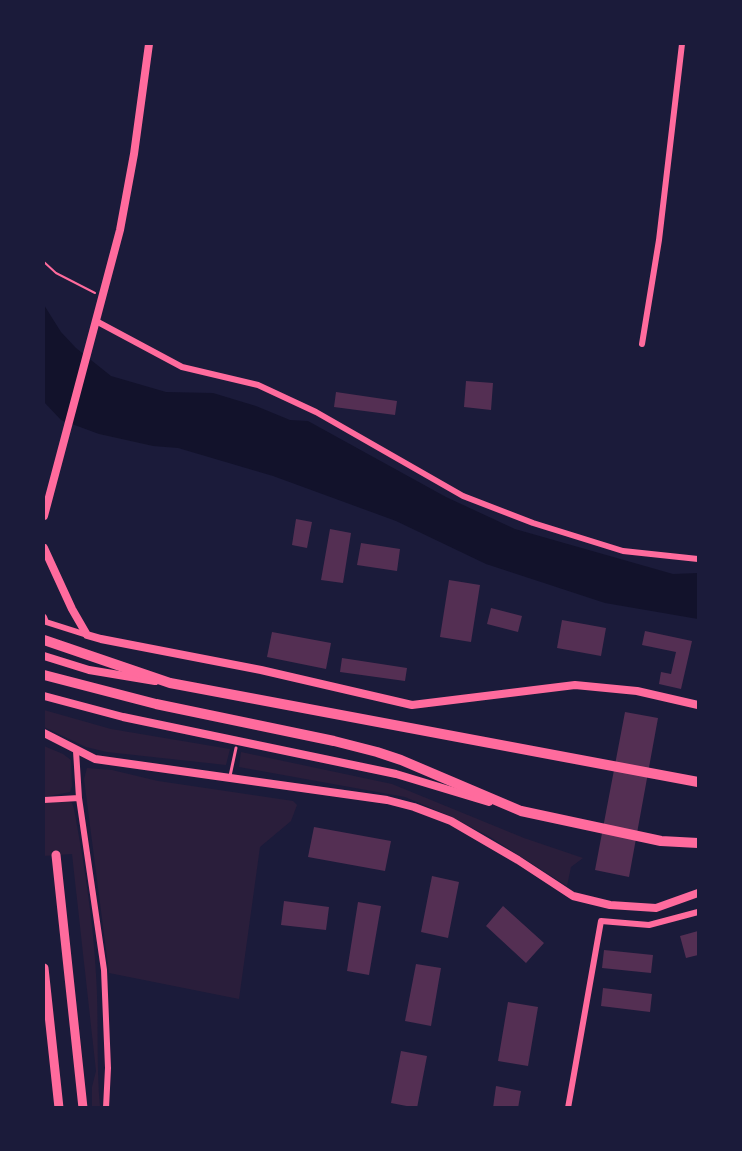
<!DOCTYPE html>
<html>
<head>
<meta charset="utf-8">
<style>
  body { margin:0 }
  #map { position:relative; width:742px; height:1151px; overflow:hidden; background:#1b1b3a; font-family:Barlow,sans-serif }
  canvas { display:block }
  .frame { position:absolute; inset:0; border:45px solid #1b1b3a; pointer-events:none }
</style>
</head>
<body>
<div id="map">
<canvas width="742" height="1151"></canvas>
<div class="frame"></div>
</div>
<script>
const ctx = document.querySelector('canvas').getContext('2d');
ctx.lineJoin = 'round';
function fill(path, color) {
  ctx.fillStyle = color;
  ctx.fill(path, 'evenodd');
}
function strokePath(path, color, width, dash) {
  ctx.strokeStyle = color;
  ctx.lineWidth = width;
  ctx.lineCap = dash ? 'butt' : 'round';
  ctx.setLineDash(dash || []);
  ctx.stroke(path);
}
fill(new Path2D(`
  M44 710 111 729 230 749 226 765 107 752 86 747 44 727Z
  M44 746 63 754 71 760 72 786 70 792 44 797Z
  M241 752 392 784 524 838 583 858 571 867 567 886 490 837 450 816 405 797 239 767Z
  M87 768 112 770 158 781 293 801 297 805 291 821 260 847 239 999 109 973 84 779Z
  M68 801 72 803 74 809C84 863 93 919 96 974 99 1018 96 1063 100 1107H92V1087L96 1071 72 854 44 856V803Z`), '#2a1e3b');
fill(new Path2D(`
  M44 305 61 332 76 348 111 376 166 392 213 393 256 406 290 420 308 421 446 497 515 529 673 574 698 573V619L605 603 486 564 396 521 273 476 178 448 153 446 99 434 61 420 44 402Z`), '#12122b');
fill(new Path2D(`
  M466 381 493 383 491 410 464 407Z
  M336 392 397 401 395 415 334 407Z
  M296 519 312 522 307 548 292 545Z
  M330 529 351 533 343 583 321 580Z
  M361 543 400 549 397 571 357 565Z
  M449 580 480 585 471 642 440 637Z
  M491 608 522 616 518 632 487 624Z
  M562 620 606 628 601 656 557 648Z
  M645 631 692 641 681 689 659 684 661 672 671 674 676 652 642 645Z
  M272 632 331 643 326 669 267 657Z
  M342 658 407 668 405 681 340 672Z
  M625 712 658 718 629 877 595 870Z
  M314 827 391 841 385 871 308 857Z
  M432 876 459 882 448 938 421 932Z
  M284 901 329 907 326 930 281 925Z
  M358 902 381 906 369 975 347 971Z
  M503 906 544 943 526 963 486 926Z
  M698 931V955L686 958 680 936Z
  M604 950 653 955 651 973 602 968Z
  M416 964 441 968 431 1026 405 1021Z
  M603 988 652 994 650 1012 601 1006Z
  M508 1002 538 1007 528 1066 498 1061Z
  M401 1051 427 1056 417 1108 391 1103Z
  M496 1086 521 1091 518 1108H493Z`), '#542f53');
strokePath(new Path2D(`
  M44 262 56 273 95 293`), '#ff6b9d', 2);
strokePath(new Path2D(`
  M230 776 236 748`), '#ff6b9d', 3);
strokePath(new Path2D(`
  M96 321 182 367 258 385 316 412 463 496 533 523 623 551 698 559
  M642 344 659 240 682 44
  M44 617 46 622 87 635
  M76 751 79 798 104 970 108 1068 106 1108
  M44 800 79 798
  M568 1108 601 921 649 925 698 912`), '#ff6b9d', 6);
strokePath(new Path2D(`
  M44 516 120 230 134 154 149 44
  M44 548 72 609 87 635 101 639 261 670 412 705 575 685 637 691 698 705`), '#ff6b9d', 8);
strokePath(new Path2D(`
  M44 656 89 670 155 681
  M44 696 123 717 396 774 489 802
  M44 733 95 759 387 800 414 807 451 821 518 860 573 896 610 905 656 908 698 893`), '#ff6b9d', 8);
strokePath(new Path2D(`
  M56 855 83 1108
  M44 968 59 1108`), '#ff6b9d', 9);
strokePath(new Path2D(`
  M44 640 170 683 698 782
  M44 675 156 704 334 741 377 752 401 760 521 811 661 841 698 843`), '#ff6b9d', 10);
</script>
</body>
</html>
